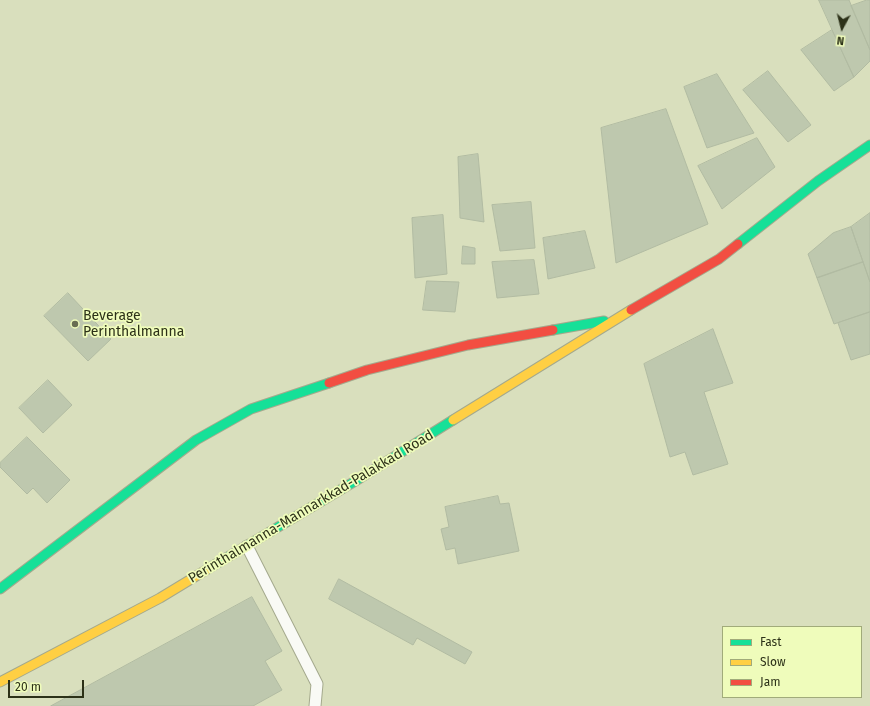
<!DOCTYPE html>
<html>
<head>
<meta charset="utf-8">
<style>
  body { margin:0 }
  #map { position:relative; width:870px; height:706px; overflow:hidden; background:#d9dfbd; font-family:"Fira Sans",sans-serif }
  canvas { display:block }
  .legend { position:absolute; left:722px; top:626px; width:140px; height:72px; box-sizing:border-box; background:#effcbb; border:1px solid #a1ab7a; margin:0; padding:5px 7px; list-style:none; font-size:12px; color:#2c3118 }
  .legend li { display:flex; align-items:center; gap:8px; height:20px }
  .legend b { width:20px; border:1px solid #a1ab7a }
  .north { position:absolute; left:822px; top:8px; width:40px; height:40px; -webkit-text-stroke:3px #effcbb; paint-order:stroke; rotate:187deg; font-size:11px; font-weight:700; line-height:16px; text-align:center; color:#2c3118 }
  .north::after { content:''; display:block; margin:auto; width:14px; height:18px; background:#2c3118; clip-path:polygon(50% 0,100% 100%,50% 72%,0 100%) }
  .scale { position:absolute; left:8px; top:680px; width:76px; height:18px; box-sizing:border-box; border:2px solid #2c3118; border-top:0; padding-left:5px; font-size:12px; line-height:14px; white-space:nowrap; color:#2c3118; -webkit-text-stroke:3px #effcbb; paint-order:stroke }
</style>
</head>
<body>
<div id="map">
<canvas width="870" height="706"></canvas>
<ul class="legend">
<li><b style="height:5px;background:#16e098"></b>Fast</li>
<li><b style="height:5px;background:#ffcf43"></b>Slow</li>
<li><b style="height:5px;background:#f24e42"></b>Jam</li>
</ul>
<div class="north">N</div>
<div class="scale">20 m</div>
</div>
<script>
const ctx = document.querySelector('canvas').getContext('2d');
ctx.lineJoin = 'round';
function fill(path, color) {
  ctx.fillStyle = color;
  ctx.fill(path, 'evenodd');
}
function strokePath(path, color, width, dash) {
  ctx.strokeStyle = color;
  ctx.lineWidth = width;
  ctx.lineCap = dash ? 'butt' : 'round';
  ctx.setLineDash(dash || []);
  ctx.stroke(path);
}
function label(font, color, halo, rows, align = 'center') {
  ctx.font = font + ' "Fira Sans",sans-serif';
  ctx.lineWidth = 3.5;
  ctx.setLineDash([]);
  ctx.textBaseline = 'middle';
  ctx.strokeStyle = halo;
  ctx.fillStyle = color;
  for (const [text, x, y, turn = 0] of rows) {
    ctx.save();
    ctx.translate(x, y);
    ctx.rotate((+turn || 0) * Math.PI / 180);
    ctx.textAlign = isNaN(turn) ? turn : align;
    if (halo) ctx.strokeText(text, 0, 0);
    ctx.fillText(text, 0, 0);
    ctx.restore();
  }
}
const building = new Path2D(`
  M819 0H849L870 50V61L854 77Z
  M867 0H870V50L851 6Z
  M832 30 854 77 834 91 801 50Z
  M768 71 811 125 788 142 743 90Z
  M717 74 754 133 707 148 684 87Z
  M666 109 708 224 616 263 601 128Z
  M757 138 775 167 722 209 698 166Z
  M478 154 484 222 460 218 458 157Z
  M531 202 535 248 500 251 492 205Z
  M870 213V282L851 227Z
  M443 215 447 274 415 278 412 218Z
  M851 227 863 262 817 278 808 254 833 233Z
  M585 231 595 268 548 279 543 238Z
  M463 246 475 248V264H462Z
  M534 260 539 294 497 298 492 262Z
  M863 262 870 282V312L834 324 817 278Z
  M427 281 459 282 455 312 423 310Z
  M68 293 111 339 88 361 44 316Z
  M870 312V354L851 360 838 323Z
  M713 329 733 383 704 392 728 464 693 475 685 452 670 457 644 364Z
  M48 380 72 405 43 433 19 408Z
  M27 437 70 480 47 503 33 488 27 494 0 467V463Z
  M498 496 500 504 509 503 519 551 458 564 455 548 446 550 441 529 449 527 445 507Z
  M339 579 472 652 465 664 417 638 413 645 329 599Z
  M252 597 282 651 265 661 282 690 253 706H51Z`);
fill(building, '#bec8ae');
strokePath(building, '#b1bba2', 1);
const lane = new Path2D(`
  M247 546 317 684 315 706`);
const fast = new Path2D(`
  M738 244 818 181 870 145
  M553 330 604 321
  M216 564 357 480 453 420
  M0 589 196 440 251 409 329 383`);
const slow = new Path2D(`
  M453 420 631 310
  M0 682 160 598 216 564`);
const jam = new Path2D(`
  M631 310 719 259 738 244
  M329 383 367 370 468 345 553 330`);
strokePath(lane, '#a4a98d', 13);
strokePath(fast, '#a4a98d', 11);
strokePath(slow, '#a4a98d', 11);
strokePath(jam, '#a4a98d', 11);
strokePath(lane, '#f9faf5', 11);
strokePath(fast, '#16e098', 9);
strokePath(slow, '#ffcf43', 9);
strokePath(jam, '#f24e42', 9);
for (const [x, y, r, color] of [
  [75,324,4,"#696e52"]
]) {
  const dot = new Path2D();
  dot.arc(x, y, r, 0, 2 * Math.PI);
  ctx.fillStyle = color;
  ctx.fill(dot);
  strokePath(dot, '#effcbb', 1.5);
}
label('14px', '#2c3118', '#effcbb', [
  ["Beverage",83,316],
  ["Perinthalmanna",83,332]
], 'left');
label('14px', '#2c3118', '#effcbb', [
  ["Perinthalmanna-Mannarkkad-Palakkad Road",311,507,-31]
]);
</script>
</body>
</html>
